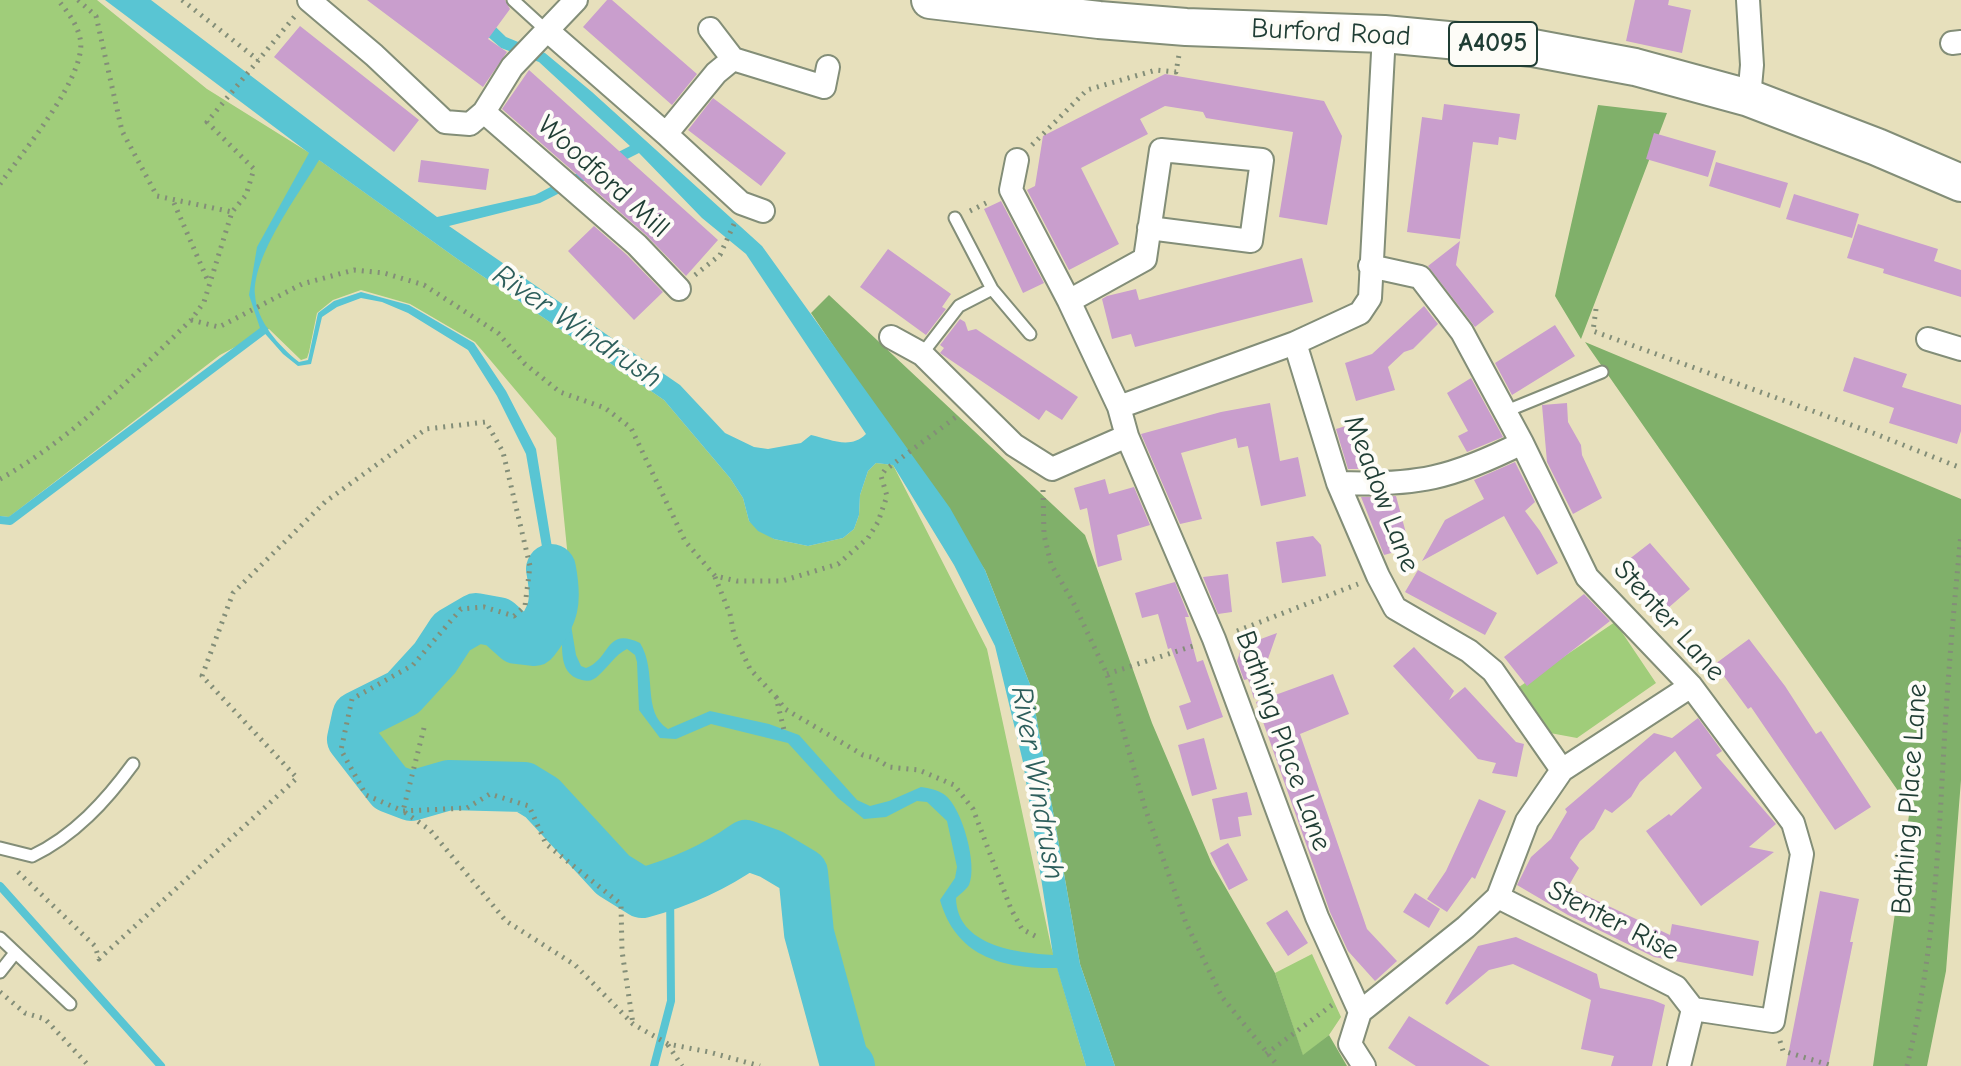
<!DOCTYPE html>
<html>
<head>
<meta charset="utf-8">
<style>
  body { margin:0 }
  canvas { display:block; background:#e7e0bc }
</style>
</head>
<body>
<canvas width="1961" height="1066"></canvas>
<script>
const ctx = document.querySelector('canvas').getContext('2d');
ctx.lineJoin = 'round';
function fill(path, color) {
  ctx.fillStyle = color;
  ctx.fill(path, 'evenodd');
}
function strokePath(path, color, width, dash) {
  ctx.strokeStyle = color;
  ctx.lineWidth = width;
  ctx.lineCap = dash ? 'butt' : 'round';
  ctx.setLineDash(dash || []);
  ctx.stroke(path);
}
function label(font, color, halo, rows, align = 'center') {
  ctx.font = font + ' "Comic Neue",sans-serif';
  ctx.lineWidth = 8;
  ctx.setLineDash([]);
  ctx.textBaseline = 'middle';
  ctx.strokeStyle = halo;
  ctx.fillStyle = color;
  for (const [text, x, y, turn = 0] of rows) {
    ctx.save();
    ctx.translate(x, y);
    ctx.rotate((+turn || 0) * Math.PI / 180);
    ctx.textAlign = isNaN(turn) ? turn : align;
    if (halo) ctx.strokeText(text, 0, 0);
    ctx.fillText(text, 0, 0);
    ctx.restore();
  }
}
fill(new Path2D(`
  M0 0H97L207 89 308 152 456 258 664 400 730 478 743 498 749 521 774 539 808 546 843 538 854 529 859 515 860 495 868 471 876 463 893 465 987 649 1051 946 1086 1066H869L855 1055 815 866 742 828 643 878 619 864 556 790 533 773 443 767 399 778 368 737 371 725 416 699 462 640 481 630 517 651 539 652 552 634 571 589 556 438 475 342 410 304 361 290 333 300 317 313 309 352 307 358 301 360 269 329 220 355 9 517 0 516Z
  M1615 622 1656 683 1577 738 1550 733 1519 687Z
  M1312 954 1341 1017 1329 1035 1303 1056 1275 973Z`), '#a0cd7a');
fill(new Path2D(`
  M1598 105 1667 113 1581 339 1555 296Z
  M829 295 1085 535 1152 723 1212 864 1275 973 1303 1055 1329 1035 1347 1066H1115L1080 964 1031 687 985 570 811 313Z
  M1585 342 1961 499V780L1946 971 1927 1066H1873L1910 808Z`), '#80b06a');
fill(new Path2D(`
  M105 0H151L437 217 535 195 630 146 539 62 501 48 446 0H468L506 37 545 53 592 92 762 246 950 508 985 570 1031 687 1080 964 1115 1066H1086L1057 968C1003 969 956 957 940 900L955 878 957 867 947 821 927 802 917 801 886 817 864 819 838 798 788 743 711 724 676 739 660 738 639 710 637 662 635 655 627 649C615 655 609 666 599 675 594 680 589 682 582 680 554 674 565 639 561 619L554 618 548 635 539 631 550 593 526 454 497 396 468 350 408 313 382 302 361 298 337 307 322 317 311 364 298 366 283 354 260 328 249 295 257 247 309 153ZM639 153 702 218 746 254 866 434C850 450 830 439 811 435L801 443 768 449 754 447 725 433 680 385 449 226 540 203ZM319 160 456 258 664 400 730 478 743 498 749 521 758 531 774 539 808 546 843 538 854 529 859 515 860 495 868 471 876 463 893 465 954 565 995 646 1023 762 1053 955C1017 953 957 946 956 898 960 894 966 890 969 885 978 865 962 808 945 795 938 790 929 788 921 787L889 801 870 806 857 800 799 735 769 724 710 711 668 729C641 712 658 672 640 643 605 626 611 659 586 668L581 666 576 655 570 619 560 597 536 449 506 391 474 343 409 305 361 292 334 301 318 313 308 360 299 362C279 346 257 322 255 295 252 256 299 194 319 160Z`), '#59c5d3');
strokePath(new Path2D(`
  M0 520 10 521 264 330
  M0 886 161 1066
  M654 1066 671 1001 670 885`), '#59c5d3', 8);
strokePath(new Path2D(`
  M551 569C557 601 555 614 534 641L517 639 498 622 476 618 452 632 435 658 403 693 357 716 352 739 390 788 411 796 449 785 524 787 542 798 613 875 642 893C679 883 715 867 746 845L771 854 803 873 809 933 844 1061 850 1066`), '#59c5d3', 50);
fill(new Path2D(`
  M367 0H505L510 9 488 39 507 52 483 87Z
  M607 0H612L697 74 672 105 583 27Z
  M1635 0H1669L1668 5 1691 10 1682 53 1626 41Z
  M300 26 419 120 394 152 274 57Z
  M529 70 718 240 686 276 646 235 502 109Z
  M1165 74 1324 101 1342 136 1327 225 1279 217 1293 132 1206 118 1203 112 1165 106 1140 119 1148 134 1081 168 1119 244 1069 270 1027 190 1035 186 1043 136Z
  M713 98 786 153 761 186 688 130Z
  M1444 104 1520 114 1516 140 1499 137 1498 145 1473 142 1460 239 1407 232 1422 117 1442 120Z
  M1654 133 1716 151 1708 177 1646 159Z
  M421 160 489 169 486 190 418 182Z
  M1716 162 1788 183 1780 208 1709 186Z
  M1794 194 1859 214 1852 238 1786 219Z
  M1001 201 1044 283 1023 293 984 209Z
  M1858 224 1938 249 1934 261 1961 270V297L1883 273 1884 269 1847 258Z
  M594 226 627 255 663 292 634 320 568 251Z
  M1460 241 1456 265 1494 312 1475 327 1428 266Z
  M888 249 951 294 942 307 946 309 926 335 860 287Z
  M1302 258 1313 302 1135 347 1131 334 1112 339 1102 299 1107 296 1136 289 1139 300Z
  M1424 306 1438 324 1413 349 1404 352 1388 367 1395 390 1356 401 1345 363 1372 354Z
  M960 319 965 322 968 331 976 329 1078 397 1062 420 1046 410 1039 420 940 353 944 348 940 345Z
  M1555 325 1575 356 1512 395 1495 363Z
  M1854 357 1907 374 1902 387 1961 405V431L1957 444 1889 423 1894 408 1843 391Z
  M1471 378 1503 437 1467 452 1458 436 1468 431 1447 393Z
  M1270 403 1280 461 1298 457 1306 496 1261 506 1248 446 1238 448 1236 438 1181 453 1202 519 1180 524 1141 434 1221 412Z
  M1567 403 1568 422 1581 445 1582 455 1602 498 1573 514 1547 462 1542 405Z
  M1359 422 1373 469H1348L1336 429Z
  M1515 462 1535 502 1525 511 1540 531 1558 563 1537 575 1504 516 1422 561 1445 520 1484 499 1474 480Z
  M1105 479 1109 494 1134 487 1150 525 1117 535 1122 560 1098 567 1087 508 1080 510 1074 488Z
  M1396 496 1410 548 1384 555 1361 497Z
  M1313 536 1321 545 1326 576 1282 583 1276 542Z
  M1650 543 1690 589 1660 615 1619 567Z
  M1418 570 1497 613 1485 635 1405 592Z
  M1228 574 1232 612 1218 614 1203 577Z
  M1175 582 1189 617H1185L1197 662 1203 660 1223 717 1187 730 1179 706 1191 702 1171 648 1168 649 1158 614 1142 618 1135 593Z
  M1584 594 1610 621 1527 686 1504 657Z
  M1277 633 1254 699 1248 679 1244 680 1237 661 1242 646Z
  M1749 639 1785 686 1816 734 1821 731 1871 807 1835 830 1751 707 1748 709 1715 664Z
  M1414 647 1454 691 1449 700 1465 687 1516 742 1524 744 1517 777 1492 773 1496 763 1478 759 1393 666Z
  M1333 674 1349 714 1300 734 1367 929 1397 961 1375 981 1348 951 1330 912 1256 702Z
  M1698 718 1722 751 1716 755 1776 824 1749 847 1774 852 1701 906 1646 831 1669 814 1671 816 1702 788 1675 751 1640 782 1631 797 1612 813 1605 809 1594 829 1580 841 1570 858 1579 868 1568 887 1670 935 1672 924 1759 941 1753 976 1654 957 1568 915 1517 885 1531 857 1551 839 1567 812 1565 809 1654 733 1672 738Z
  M1204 738 1217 789 1192 796 1178 745Z
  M1247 792 1252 815 1238 817 1241 836 1220 840 1212 799Z
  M1479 799 1506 811 1475 879 1472 877 1447 912 1427 899 1446 871Z
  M1228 843 1248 880 1229 890 1210 853Z
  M1820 891 1859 899 1850 942H1853L1828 1066H1786Z
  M1415 893 1440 909 1429 928 1403 912Z
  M1287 910 1308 943 1288 956 1266 923Z
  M1516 937 1597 974 1600 988 1653 1000 1665 1005 1652 1066H1611L1614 1056 1581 1049 1591 1000 1513 964 1489 970 1447 1005 1445 1003 1478 946Z
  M1409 1016 1490 1066H1416L1388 1048Z`), '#c99ecd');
const lane = new Path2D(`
  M513 0 547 31
  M955 218 992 289 1030 334
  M922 354 959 306 992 289
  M1504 412 1602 372
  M0 848 32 856C74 836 106 801 133 764
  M0 938 70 1004
  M0 972 15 953`);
const street = new Path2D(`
  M309 0 374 55 445 122 470 124 484 112 512 67 576 0
  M1748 0 1752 65 1749 98
  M710 29 733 59
  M548 31 666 134 741 203 763 211
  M1952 43 1961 42
  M484 112 637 245 679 289
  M666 134 716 73 733 59 824 87 828 67
  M1017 160 1011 190 1069 301 1119 407
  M1370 266 1420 277 1462 332 1522 443 1587 577 1691 686 1793 823 1802 854 1773 1021 1693 1009
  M1069 301 1145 259 1161 150 1262 160 1251 241 1149 228
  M891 337 922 354 1014 445 1052 469 1127 436
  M1928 339 1961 349
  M1295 343 1119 407 1127 436 1214 639 1317 917 1360 1012 1350 1044 1364 1066
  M1338 483C1417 486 1452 478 1522 443
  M1562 770 1691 686
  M1498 897 1676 987 1693 1009
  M1360 1012 1466 927 1498 897 1527 821 1562 770 1493 671 1469 651 1395 608 1378 576 1338 483 1295 343 1360 313 1370 298 1384 34
  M1679 1066 1693 1009`);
const primary = new Path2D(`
  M930 0 1099 20 1186 27 1384 34 1533 48 1635 67 1749 98 1877 147 1961 183`);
strokePath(lane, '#838e78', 15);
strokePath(street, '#838e78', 26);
strokePath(primary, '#838e78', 40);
strokePath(new Path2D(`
  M78 0 96 16 122 131 157 196 232 212
  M182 0 258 60
  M1032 145 1087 90 1156 70 1176 72 1179 55
  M0 184C21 154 89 74 80 38 77 24 67 11 58 0
  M174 203 208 281
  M970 211 990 201
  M695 275 720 255 734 224
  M1596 309 1593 331 1873 433 1961 468
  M191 320 219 327 302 284 354 270 384 273 424 285 498 333 525 364 560 392 605 408 631 428 685 541 715 576 737 581H782L838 564 868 538 878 522 887 496 881 476 885 470 956 417
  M0 479C73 438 131 378 191 320L204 302 232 212 246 195 254 169 207 122 295 16
  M1043 490 1044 535 1051 564 1073 602 1107 674 1145 808 1186 923 1222 997 1278 1066
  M715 577 730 614 734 635 750 669 776 697 784 730
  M1237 631 1358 584
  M1107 674 1193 646
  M776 697 785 709 863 755 875 758 889 767 919 770 954 785 973 809 1011 909 1022 929 1039 938
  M424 728 403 811 430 830 506 921 575 965 633 1024 668 1044 709 1052 760 1066
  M18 872 95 946 99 959 297 778 202 676 233 593 325 502 426 429 486 422 503 452 530 566 525 606 514 616 484 607 461 609 413 665 352 699 341 750 366 795 403 811 467 808 490 794 529 806 546 844 621 904 622 951 633 1024
  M0 992 25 1013 45 1019 89 1066
  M1780 1041 1783 1051 1833 1066
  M668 1045 682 1066
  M1266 1054 1332 1005
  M1907 1066C1933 960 1938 855 1944 746 1948 675 1954 605 1961 534`), '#838e78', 5, [2, 6]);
strokePath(lane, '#fff', 11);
strokePath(street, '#fff', 22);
strokePath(primary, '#fff', 36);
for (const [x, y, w] of [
  [1493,44,88]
]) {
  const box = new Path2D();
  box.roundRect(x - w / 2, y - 22, w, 44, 6);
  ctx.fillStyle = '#fdfcf7';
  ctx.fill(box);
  strokePath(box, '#1f3d34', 2);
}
label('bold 26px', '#1f3d34', null, [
  ["A4095",1493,44]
]);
label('28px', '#1f3d34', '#fdfcf7', [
  ["Burford Road",1331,33,3],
  ["Woodford Mill",603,177,42],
  ["Meadow Lane",1381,494,69],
  ["Stenter Lane",1669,621,48],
  ["Bathing Place Lane",1283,741,70],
  ["Bathing Place Lane",1910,799,-86],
  ["Stenter Rise",1613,921,27]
]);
label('italic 30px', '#2e5f5c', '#fdfcf7', [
  ["River Windrush",577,327,34],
  ["River Windrush",1037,783,80]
]);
</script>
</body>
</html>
